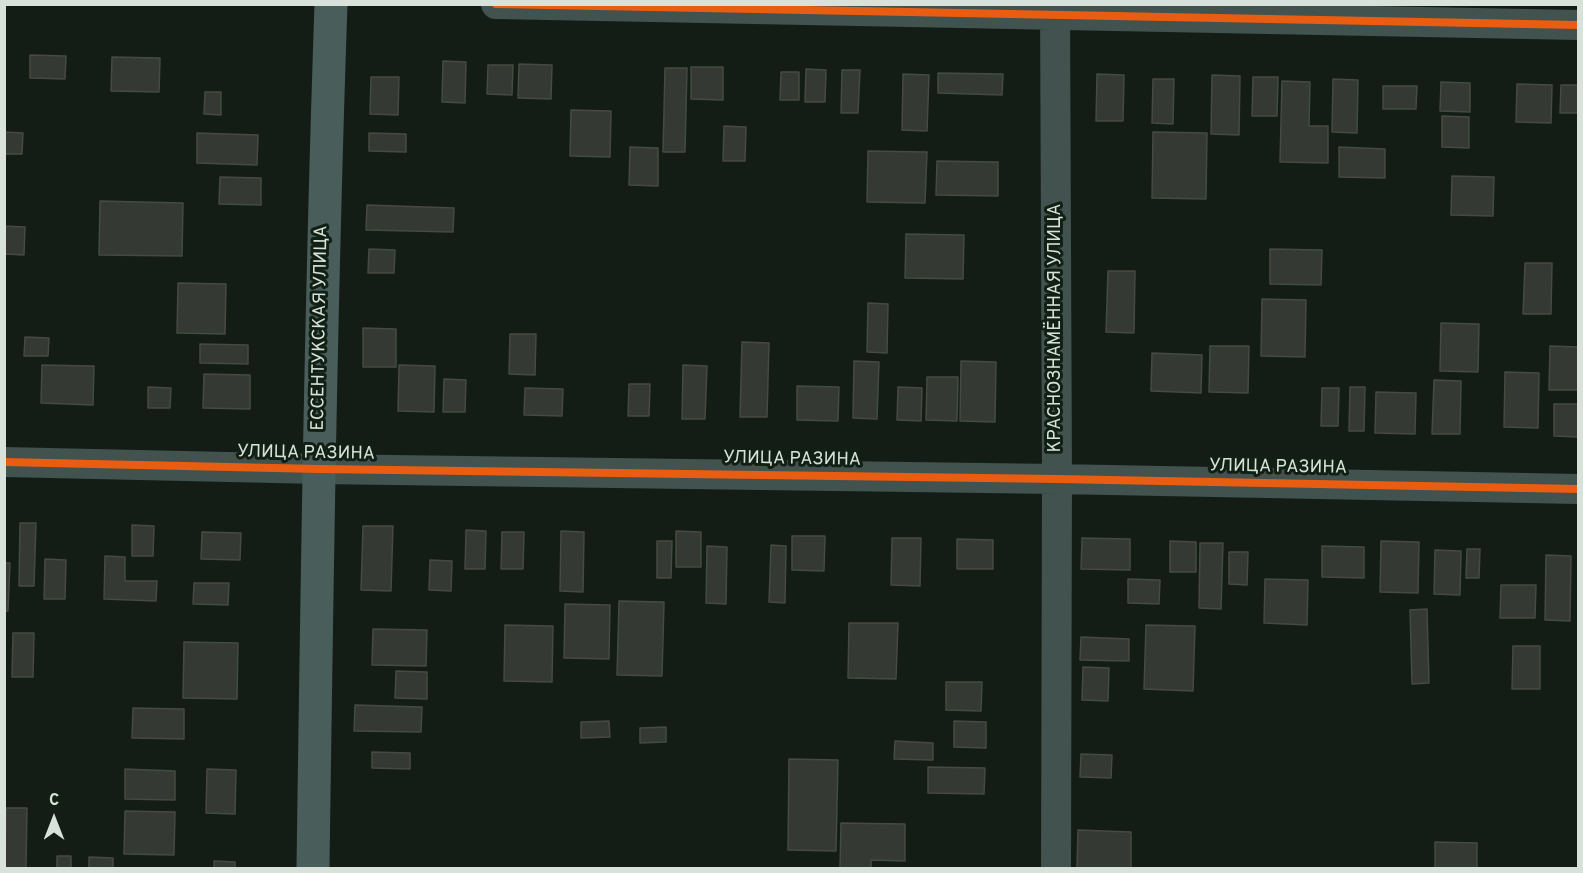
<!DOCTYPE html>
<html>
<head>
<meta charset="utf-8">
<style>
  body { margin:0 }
  #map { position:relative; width:1583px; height:873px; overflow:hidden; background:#141c16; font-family:Overpass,sans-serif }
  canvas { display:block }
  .frame { position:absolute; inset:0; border:6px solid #d8e2da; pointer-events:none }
  .north { position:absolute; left:24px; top:789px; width:60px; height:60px; -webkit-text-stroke:4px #112014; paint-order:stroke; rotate:0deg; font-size:16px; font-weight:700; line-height:24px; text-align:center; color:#d8e2da }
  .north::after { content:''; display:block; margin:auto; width:21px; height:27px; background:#d8e2da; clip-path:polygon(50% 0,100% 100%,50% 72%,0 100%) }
</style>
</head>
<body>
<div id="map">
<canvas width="1583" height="873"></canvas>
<div class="frame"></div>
<div class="north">С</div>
</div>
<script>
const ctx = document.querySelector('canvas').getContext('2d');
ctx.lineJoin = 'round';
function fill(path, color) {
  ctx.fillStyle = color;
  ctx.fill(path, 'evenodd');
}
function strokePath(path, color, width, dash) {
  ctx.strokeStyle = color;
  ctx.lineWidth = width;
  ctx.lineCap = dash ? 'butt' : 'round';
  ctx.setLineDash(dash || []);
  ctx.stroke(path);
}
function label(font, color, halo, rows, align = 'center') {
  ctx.font = font + ' Overpass,sans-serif';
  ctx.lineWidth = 6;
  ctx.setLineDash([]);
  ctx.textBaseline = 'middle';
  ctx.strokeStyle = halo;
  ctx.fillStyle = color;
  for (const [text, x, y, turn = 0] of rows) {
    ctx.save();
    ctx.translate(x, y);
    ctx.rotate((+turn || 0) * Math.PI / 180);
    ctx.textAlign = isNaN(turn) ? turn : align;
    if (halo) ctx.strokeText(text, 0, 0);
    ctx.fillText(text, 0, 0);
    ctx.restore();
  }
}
const building = new Path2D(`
  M30 55 66 56 65 79 30 78Z
  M112 57 160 58 159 92 111 91Z
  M443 61 466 62 465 103 442 102Z
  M519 64 552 65 551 99 518 98Z
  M488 65H513L512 95 487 94Z
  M691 67H723V100L691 99Z
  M665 68H687L685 152H663Z
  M806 69 826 70 825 102H805Z
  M842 70H860L858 113H841Z
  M781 72H799V100H780Z
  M938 73 1003 74 1002 95 938 93Z
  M903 74 929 75 927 131 902 130Z
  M1097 74 1124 75 1123 121H1096Z
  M1212 75 1240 76 1239 135 1211 134Z
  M371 77H399L398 115 370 114Z
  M1253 77H1278L1277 116H1252Z
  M1153 79H1174L1173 124 1152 123Z
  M1333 79 1358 80 1357 133 1332 132Z
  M1282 81 1310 82 1309 126H1328V163L1280 162Z
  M1441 82 1470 83V112L1440 111Z
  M1517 84 1552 85 1551 123 1516 122Z
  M1561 85H1578V113H1560Z
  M1383 86H1417L1416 109H1383Z
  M205 92H221V115L204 114Z
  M571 110 611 111 610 157 570 156Z
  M1442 116 1469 117V148L1442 147Z
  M724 126 746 127 745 161H723Z
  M4 132 23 133 22 154H4Z
  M1153 132 1207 133 1206 199 1152 198Z
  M197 133 258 135 257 165 197 163Z
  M369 133 406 134V152L369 151Z
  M630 147 658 148V186L629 185Z
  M1339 147 1385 149V178L1339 177Z
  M868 151 927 152 925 203 867 202Z
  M937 161 998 162V196L936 195Z
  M1452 176 1494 177 1493 216 1451 215Z
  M220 177 261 178V205L219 204Z
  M100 201 183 203 182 256 99 255Z
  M367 205 454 208 453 232 366 230Z
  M4 226 25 227 24 255 4 254Z
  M906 234 964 235 963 279 905 278Z
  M369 249 395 250 394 273H368Z
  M1270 249 1322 250 1321 285 1270 284Z
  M1525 263H1552L1551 314H1523Z
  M1108 271H1135L1134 333 1106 332Z
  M178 283 226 284 225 334 177 333Z
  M1262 299 1306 300 1305 357 1261 356Z
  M868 303 888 304 887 353 867 352Z
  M1441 323 1479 324 1478 372 1440 371Z
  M363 328 396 329V367H363Z
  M510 334H536L535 375 509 374Z
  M25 337 49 338 48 356H24Z
  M742 342 769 343 767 417H740Z
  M200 344 248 345V364L200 363Z
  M1210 346H1249L1248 393 1209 392Z
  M1550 346 1578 347V390H1549Z
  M1152 353 1202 355 1201 393 1151 391Z
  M854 361 879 362 877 419 853 418Z
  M961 361 996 362 995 422 960 421Z
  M42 365 94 366 93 405 41 403Z
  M399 365 435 366 434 412 398 411Z
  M683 365 707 366 705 419H682Z
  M1505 372 1539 373 1538 428 1504 427Z
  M204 374 250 375V409L203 408Z
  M927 377H958L957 421 926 420Z
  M444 379 466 380 465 412H443Z
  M1434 380 1461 381 1460 434H1432Z
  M629 384H650L649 416H628Z
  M797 386 839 387 838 421 797 420Z
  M148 387 171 388 170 408H148Z
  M898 387 922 388 921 421 897 420Z
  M1350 387H1365L1364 431H1349Z
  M525 388 563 389 562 416 524 415Z
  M1322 388H1339L1338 426H1321Z
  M1376 392 1416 393 1415 434 1375 433Z
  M1554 404H1578V437L1554 436Z
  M20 523H36L34 586H19Z
  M132 525 154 526 153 556H132Z
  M363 526H393L391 591 361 590Z
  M466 530 486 531 485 569H465Z
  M561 531 584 532 583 592 560 591Z
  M676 531 701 532V567H676Z
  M202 532 241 533 240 560 201 559Z
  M502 532H524L523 569H501Z
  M792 536H825L824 571 792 570Z
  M892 538H921L920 586 891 585Z
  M1082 538 1130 539V570L1081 569Z
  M957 539 993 540V569H957Z
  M657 541H672L671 578H657Z
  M1170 541 1196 542V572H1170Z
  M1381 541 1419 542 1418 593 1380 592Z
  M1200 543H1223L1221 609 1199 608Z
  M771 545 786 546 785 603 769 602Z
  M707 546 727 547 726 604 706 603Z
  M1322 546 1364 547V578L1322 577Z
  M1467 549H1480L1479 578H1466Z
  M1435 550 1461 551 1460 595 1434 594Z
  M1229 552H1248L1247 585 1229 584Z
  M1546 555 1571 556 1570 621 1545 620Z
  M105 556 125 557V581H157L156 601 104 599Z
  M45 559 66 560 65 599H44Z
  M430 560 452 561 451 591 429 590Z
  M4 563H10L8 611H4Z
  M1128 579 1160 580 1159 604 1128 603Z
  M1265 579 1308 580 1307 625 1264 623Z
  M194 583H229L228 605 193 604Z
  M1501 585H1536L1535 618H1500Z
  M619 601 664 602 662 676 617 675Z
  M565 604 610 605 609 659 564 658Z
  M1427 609 1429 683 1412 684 1410 610Z
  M849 623H898L896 679 848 678Z
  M505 625 553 626 552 682 504 681Z
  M1146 625 1195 626 1193 691 1144 689Z
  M373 629 427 630 426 666 372 665Z
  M13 633H34L33 677H12Z
  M1081 637 1129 639V661L1080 660Z
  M184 642 238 643 237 699 183 698Z
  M1513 646H1540V689H1512Z
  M1083 667 1109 668 1108 701 1082 700Z
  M396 671 427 672V699L395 698Z
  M946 682H982L981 711 946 710Z
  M355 705 422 707 421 732 354 731Z
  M133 708 184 709V739L132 738Z
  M609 721 610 737 581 738V722Z
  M954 721 986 722V748L954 747Z
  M666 727V742L640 743V728Z
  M895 741 933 743V760L894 759Z
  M372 752 410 753V769L372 768Z
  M1081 754 1112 755 1111 778 1080 777Z
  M789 759 838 760 836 851 788 850Z
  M928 767 985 768 984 794 928 793Z
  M125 769 175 771V800L125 799Z
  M207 769 236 770 235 814 206 813Z
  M6 808H27L26 868H5Z
  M125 811 175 812 174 855 124 854Z
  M841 823 905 824V861L871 860V868H840Z
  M1078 830 1131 832V868H1077Z
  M1435 842 1477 843V868H1435Z
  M57 856H71V868H57Z
  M89 857 113 858V868H89Z
  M214 861 235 862V868H214Z`);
fill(building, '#353933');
strokePath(building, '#454a43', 1.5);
strokePath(new Path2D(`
  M496 4 1578 25
  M1055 4 1057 479 1056 868
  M4 462 319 469 1057 479 1578 489`), '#42524f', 30);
strokePath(new Path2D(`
  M313 868C317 580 321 292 331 4`), '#495d5a', 33);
strokePath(new Path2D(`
  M496 4 1578 25
  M4 462 319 469 1057 479 1578 489`), '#e95d12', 8);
label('18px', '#d8e2da', '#112014', [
  ["ЕССЕНТУКСКАЯ УЛИЦА",321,328,-89],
  ["КРАСНОЗНАМЁННАЯ УЛИЦА",1056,328,-90],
  ["УЛИЦА РАЗИНА",306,454,1],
  ["УЛИЦА РАЗИНА",792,460,1],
  ["УЛИЦА РАЗИНА",1278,468,1]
]);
</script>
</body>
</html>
